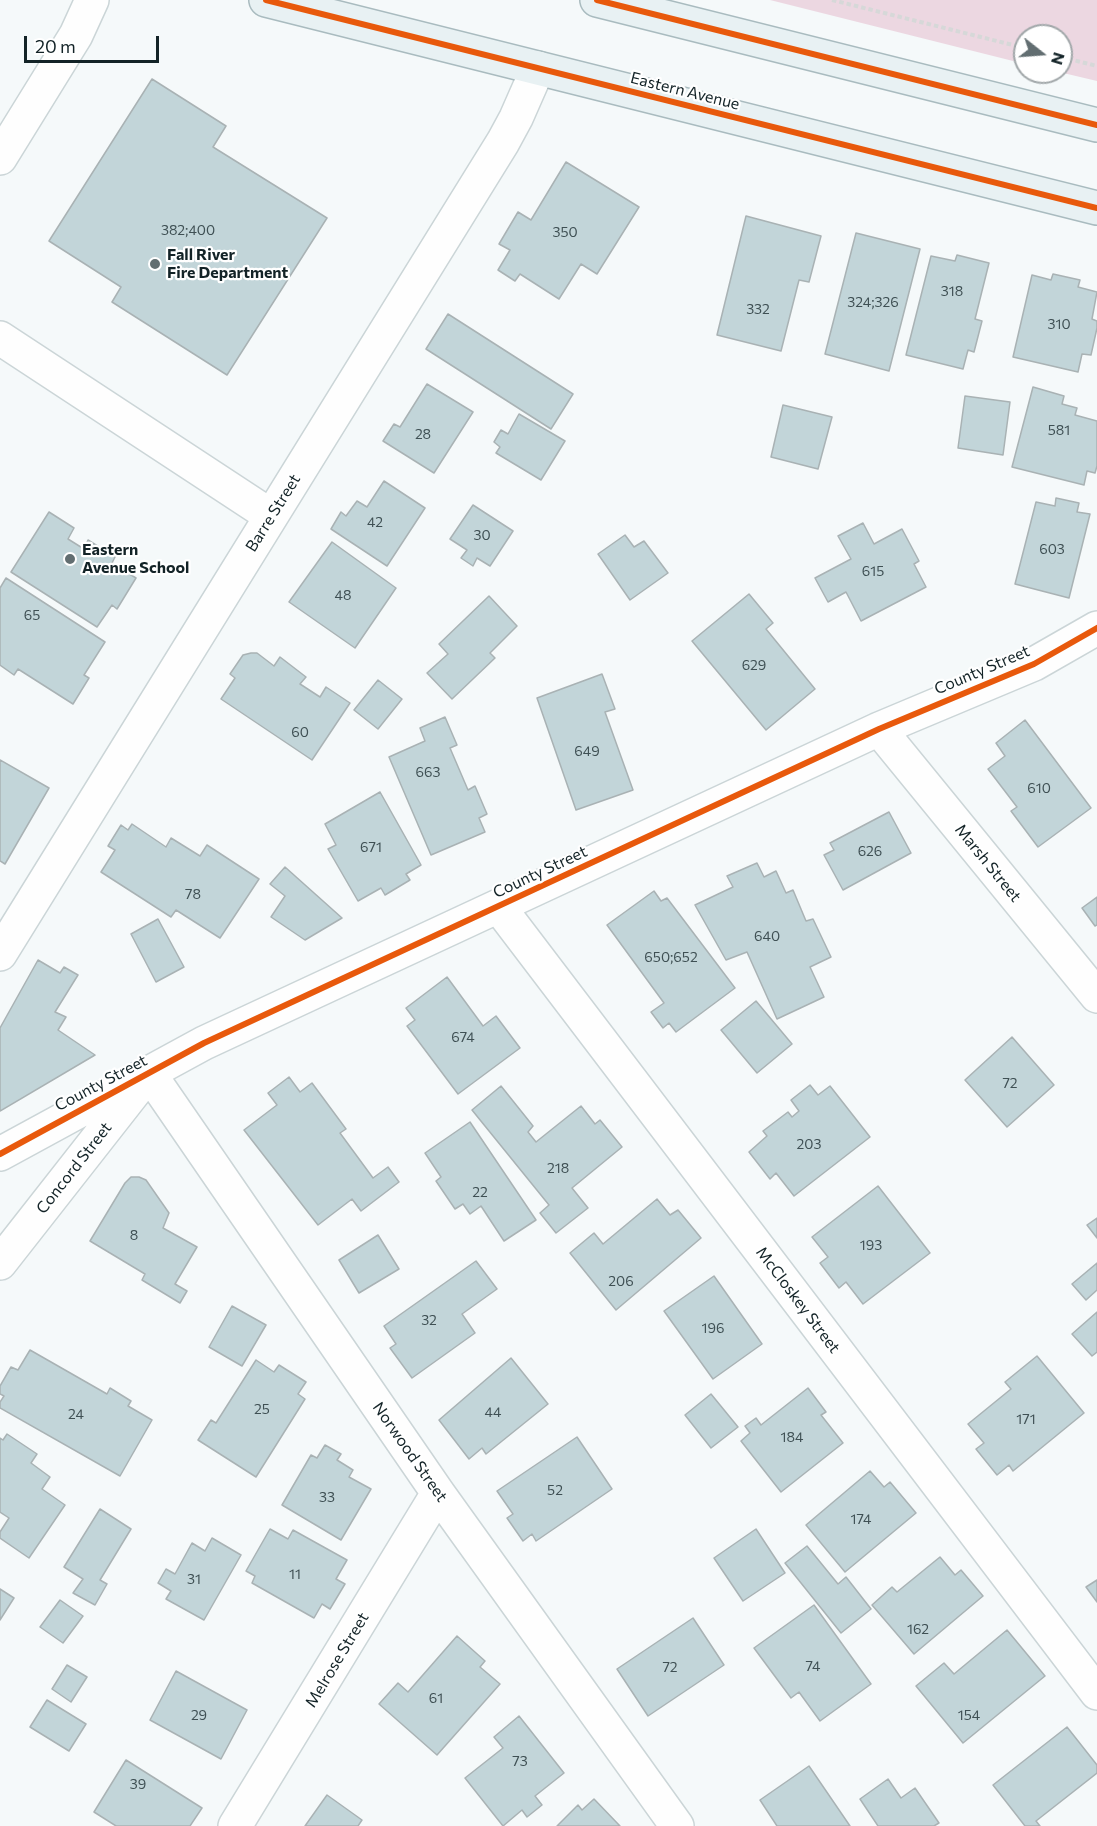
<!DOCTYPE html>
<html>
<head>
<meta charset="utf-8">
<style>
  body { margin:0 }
  #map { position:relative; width:1097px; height:1826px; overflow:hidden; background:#f5f9fa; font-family:Commissioner,sans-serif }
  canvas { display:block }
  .north { position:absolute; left:1013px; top:24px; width:60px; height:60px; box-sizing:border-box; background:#fff; border:2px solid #a1a7a9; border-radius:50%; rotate:107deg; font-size:16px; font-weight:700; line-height:24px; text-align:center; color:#132327 }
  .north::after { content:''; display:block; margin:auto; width:21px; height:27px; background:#626e71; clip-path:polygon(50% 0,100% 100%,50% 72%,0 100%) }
  .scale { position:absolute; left:24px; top:36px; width:135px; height:27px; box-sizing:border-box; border:3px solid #132327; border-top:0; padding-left:8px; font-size:18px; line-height:21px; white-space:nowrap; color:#132327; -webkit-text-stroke:4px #fff; paint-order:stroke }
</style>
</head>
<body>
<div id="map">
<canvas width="1097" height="1826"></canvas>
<div class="north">N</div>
<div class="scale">20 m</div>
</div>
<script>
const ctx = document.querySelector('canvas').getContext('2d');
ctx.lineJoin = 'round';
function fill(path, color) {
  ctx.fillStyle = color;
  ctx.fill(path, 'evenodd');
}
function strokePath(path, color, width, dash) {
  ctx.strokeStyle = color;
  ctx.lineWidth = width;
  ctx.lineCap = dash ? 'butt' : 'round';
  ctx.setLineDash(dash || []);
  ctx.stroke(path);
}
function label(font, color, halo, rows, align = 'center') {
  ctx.font = font + ' Commissioner,sans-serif';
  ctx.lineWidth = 4.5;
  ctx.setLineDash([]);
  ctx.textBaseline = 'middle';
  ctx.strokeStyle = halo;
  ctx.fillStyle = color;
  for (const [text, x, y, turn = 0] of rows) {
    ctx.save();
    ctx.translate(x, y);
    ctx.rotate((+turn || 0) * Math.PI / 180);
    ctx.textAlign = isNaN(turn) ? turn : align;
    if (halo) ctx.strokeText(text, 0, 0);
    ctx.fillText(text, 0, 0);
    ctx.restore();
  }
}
fill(new Path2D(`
  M770 0H1097V81L1059 72H1061V36H1025V64Z`), '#ecd7e1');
const building = new Path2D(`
  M152 79 226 126 213 147 327 218 227 375 112 302 121 287 49 241Z
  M566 162 639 207 597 274 581 264 559 299 520 274 515 281 498 270 510 250 499 244 518 212 531 220Z
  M746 216 821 236 809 282 799 280 781 351 717 335Z
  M856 233 920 249 889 371 825 354Z
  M957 255 989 263 975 319 982 321 974 352 968 350 963 369 906 355 931 256 955 261Z
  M1053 274 1080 280 1078 287 1097 292 1092 319 1097 321V328L1091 355 1082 354 1078 372 1013 357 1032 275 1051 280Z
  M448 314 573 394 551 429 426 349Z
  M427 384 473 412 434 473 383 441 394 424 400 427Z
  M1033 387 1064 396 1062 404 1077 408 1075 415 1097 421V466L1095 473 1087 471 1084 485 1012 467Z
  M965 396 1010 402 1003 455 958 448Z
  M783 405 832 417 818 469 771 457Z
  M519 414 565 441 541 480 496 453 500 447 494 442 501 430 508 434Z
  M384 481 425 508 387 566 331 529 341 512 346 516 357 501 367 507Z
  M1056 498 1079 503 1077 512 1090 514 1069 598 1015 584 1036 502 1055 506Z
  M473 505 513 531 490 566 477 558 473 566 461 558 467 550 450 539Z
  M49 512 74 528 68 539 84 549 88 540 115 557 112 563 136 578 117 609 112 605 97 627 11 572Z
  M863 523 874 544 902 529 919 561 914 564 926 587 861 621 846 592 828 602 815 578 851 559 838 536Z
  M625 535 634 547 644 541 668 573 630 600 598 554Z
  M332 542 396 588 355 648 289 602Z
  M6 578 105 642 84 675 89 678 73 704 18 669 14 675 0 665V588Z
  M749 594 773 623 766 629 815 689 766 730 692 641Z
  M489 596 517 626 490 653 495 658 452 699 427 673 448 654 439 644Z
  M251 653H257L274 666 280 657 306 677 300 684 320 697 326 687 350 703 312 760 221 699 235 678 230 674 243 655Z
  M602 674 615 709 605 712 633 790 576 810 537 698Z
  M378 680 402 699 378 729 354 710Z
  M445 717 457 745 450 748 468 790 475 786 487 814 479 818 485 832 431 855 389 757 425 741 420 728Z
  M1025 720 1091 808 1038 847 1011 811 1017 807 988 769 1005 756 996 743Z
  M0 760 49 788 5 864 0 861Z
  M380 792 421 865 406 874 410 880 385 895 381 888 358 901 328 849 336 845 325 824Z
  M889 812 911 853 843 890 824 855 834 850 830 843Z
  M132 824 166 847 171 838 200 856 207 845 259 879 220 938 176 910 171 917 101 872 115 850 108 846 121 825 128 830Z
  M757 863 764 877 776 871 786 893 793 890 806 921 813 919 831 957 810 967 824 997 777 1019 747 952 726 960 695 905 733 887 727 876Z
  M285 867 342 918 305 940 271 917 285 896 270 884Z
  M654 891 661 901 667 898 735 988 676 1032 669 1023 663 1028 651 1012 664 1003 607 925Z
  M1097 897V925L1095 926 1082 908Z
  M158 919 184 967 156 982 131 934Z
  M38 960 60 973 64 967 78 975 55 1012 66 1017 58 1030 95 1055 0 1111V1028Z
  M447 977 483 1026 496 1016 520 1048 458 1094 407 1026 415 1020 406 1008Z
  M756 1001 792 1044 757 1073 721 1030Z
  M1012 1037 1054 1085 1007 1127 965 1080Z
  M289 1077 300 1092 312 1083 346 1129 340 1133 373 1178 388 1167 399 1182 361 1211 352 1199 318 1225 244 1130 277 1105 268 1093Z
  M810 1085 818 1095 830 1086 870 1137 794 1196 776 1173 770 1179 749 1152 767 1136 763 1131 788 1112 792 1117 799 1111 791 1100Z
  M501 1086 533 1126 528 1132 536 1142 581 1106 595 1124 600 1120 622 1147 572 1188 588 1208 556 1233 540 1213 549 1205 472 1110Z
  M470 1122 536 1220 504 1241 481 1206 470 1214 463 1204 455 1209 436 1181 441 1177 425 1153Z
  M131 1177H139L146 1180 169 1213 163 1228 197 1247 175 1284 187 1291 180 1303 142 1280 145 1274 90 1241 125 1183Z
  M878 1186 930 1253 863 1304 846 1282 839 1288 820 1263 828 1257 812 1237Z
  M657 1199 670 1215 678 1210 701 1238 616 1310 570 1253 594 1233 603 1244Z
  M1097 1218V1238L1087 1225Z
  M378 1235 399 1269 359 1293 339 1260Z
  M476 1261 497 1289 462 1314 475 1333 412 1378 390 1348 396 1344 384 1326Z
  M1097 1263V1290L1086 1300 1072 1284Z
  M714 1276 762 1344 713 1379 664 1311Z
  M232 1306 266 1325 242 1366 209 1347Z
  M1097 1312V1352L1092 1356 1072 1334Z
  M30 1350 107 1394 110 1388 131 1401 128 1406 152 1420 120 1476 0 1408V1402L4 1396 0 1394V1386L11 1367 18 1370Z
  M1037 1356 1084 1413 1013 1471 1009 1465 997 1475 976 1449 984 1443 968 1424 1011 1389 1005 1382Z
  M511 1358 548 1404 486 1454 482 1448 469 1459 439 1420Z
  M256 1360 274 1372 279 1365 306 1382 298 1394 305 1399 256 1477 198 1440 211 1420 216 1423Z
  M808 1388 826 1412 821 1415 843 1443 781 1492 741 1441 750 1433 745 1426 756 1418 761 1425Z
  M711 1394 738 1427 711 1448 685 1415Z
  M7 1434 37 1454 31 1463 50 1477 42 1489 65 1505 29 1558 0 1538V1532L9 1518 0 1512V1438L3 1440Z
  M577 1437 612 1489 536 1541 532 1534 523 1541 507 1518 513 1514 497 1491Z
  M325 1445 341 1454 337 1460 353 1470 349 1477 371 1489 341 1540 282 1505 311 1455 317 1458Z
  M870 1471 884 1487 890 1482 916 1513 845 1572 806 1525Z
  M100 1509 131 1529 100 1580 107 1584 95 1605 73 1593 83 1579 64 1567Z
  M270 1529 288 1539 293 1530 347 1560 336 1579 345 1584 330 1609 322 1604 314 1618 252 1583 255 1576 246 1571Z
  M756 1529 785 1573 743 1601 714 1558Z
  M212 1538 241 1555 204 1620 166 1599 171 1591 158 1583 166 1569 175 1574 192 1543 205 1551Z
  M807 1546 838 1584 846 1577 871 1609 841 1633 785 1563Z
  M940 1557 955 1575 961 1570 983 1596 914 1654 872 1605 892 1587 897 1592Z
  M1097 1580V1602L1086 1587Z
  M0 1589 14 1598 0 1620Z
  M60 1600 83 1616 63 1643 40 1627Z
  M814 1605 871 1684 820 1721 799 1692 791 1698 754 1648Z
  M693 1618 724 1665 648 1716 617 1669Z
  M1007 1630 1045 1676 963 1743 916 1686 944 1663 954 1674Z
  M457 1636 485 1661 480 1667 500 1684 437 1755 379 1704 398 1683 408 1692Z
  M67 1665 87 1677 71 1702 52 1689Z
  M176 1671 247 1710 221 1759 150 1720Z
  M47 1700 86 1724 69 1751 30 1727Z
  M519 1716 564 1773 535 1796 542 1805 527 1817 522 1810 503 1826 465 1778 503 1748 494 1737Z
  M1067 1727 1097 1765V1773L1036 1821 1040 1826H1025L993 1785Z
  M126 1760 202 1808 190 1826H116L94 1812Z
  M809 1766 850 1826H777L760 1800Z
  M888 1779 901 1798 915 1788 939 1823 934 1826H878L860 1799Z
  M327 1795 362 1820 358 1826H305Z
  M594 1799 620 1826H557L578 1805 582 1810Z`);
fill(building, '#c2d5d9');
strokePath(building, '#a9b2b4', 1.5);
const minor = new Path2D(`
  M0 158 76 35 92 0
  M0 338 271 516
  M879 729 1097 996
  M499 907 1097 1693
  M0 954 503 142 516 118 538 68
  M0 1154 204 1043 879 729 1034 664 1097 628
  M0 1263 149 1073 438 1493 677 1826
  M235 1826 438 1493`);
const major = new Path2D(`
  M266 0 1097 208
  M597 0 1097 125`);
strokePath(minor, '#cbd5d7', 36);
strokePath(major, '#a9bbbf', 36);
strokePath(new Path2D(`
  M832 0 1025 48
  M1061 57 1097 66`), '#d6d8d8', 4, [4.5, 3]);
strokePath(minor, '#fefefe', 33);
strokePath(major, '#e8f1f3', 33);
strokePath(new Path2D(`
  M266 0 1097 208
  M597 0 1097 125
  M0 1154 204 1043 879 729 1034 664 1097 628`), '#e8590c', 6);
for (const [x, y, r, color] of [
  [155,264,6,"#626e71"],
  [70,559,6,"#626e71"]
]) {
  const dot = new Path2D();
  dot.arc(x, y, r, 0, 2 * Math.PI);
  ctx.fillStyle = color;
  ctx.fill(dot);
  strokePath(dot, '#fff', 2);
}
label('14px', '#3f5054', null, [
  ["382;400",188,230],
  ["350",565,232],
  ["318",952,291],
  ["324;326",873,302],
  ["332",758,309],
  ["310",1059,324],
  ["581",1059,430],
  ["28",423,434],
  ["42",375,522],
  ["30",482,535],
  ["603",1052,549],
  ["615",873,571],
  ["48",343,595],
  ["65",32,615],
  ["629",754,665],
  ["60",300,732],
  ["649",587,751],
  ["663",428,772],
  ["610",1039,788],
  ["671",371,847],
  ["626",870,851],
  ["78",193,894],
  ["640",767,936],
  ["650;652",671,957],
  ["674",463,1037],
  ["72",1010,1083],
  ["203",809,1144],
  ["218",558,1168],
  ["22",480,1192],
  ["8",134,1235],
  ["193",871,1245],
  ["206",621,1281],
  ["32",429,1320],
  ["196",713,1328],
  ["25",262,1409],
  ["44",493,1412],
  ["24",76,1414],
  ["171",1026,1419],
  ["184",792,1437],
  ["52",555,1490],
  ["33",327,1497],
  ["174",861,1519],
  ["11",295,1574],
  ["31",194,1579],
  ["162",918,1629],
  ["74",813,1666],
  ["72",670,1667],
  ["61",436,1698],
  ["29",199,1715],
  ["154",969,1715],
  ["73",520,1761],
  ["39",138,1784]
]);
label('16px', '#132327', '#fff', [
  ["Eastern Avenue",685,91,14],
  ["Barre Street",273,513,-58],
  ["County Street",982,670,-23],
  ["Marsh Street",988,863,51],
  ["County Street",540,872,-25],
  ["County Street",101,1083,-28],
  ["Concord Street",74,1168,-52],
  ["McCloskey Street",798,1300,53],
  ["Norwood Street",410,1452,55],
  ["Melrose Street",337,1660,-59]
]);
label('bold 16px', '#132327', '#fff', [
  ["Fall River",167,255],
  ["Fire Department",167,273],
  ["Eastern",82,550],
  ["Avenue School",82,568]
], 'left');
</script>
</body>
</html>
